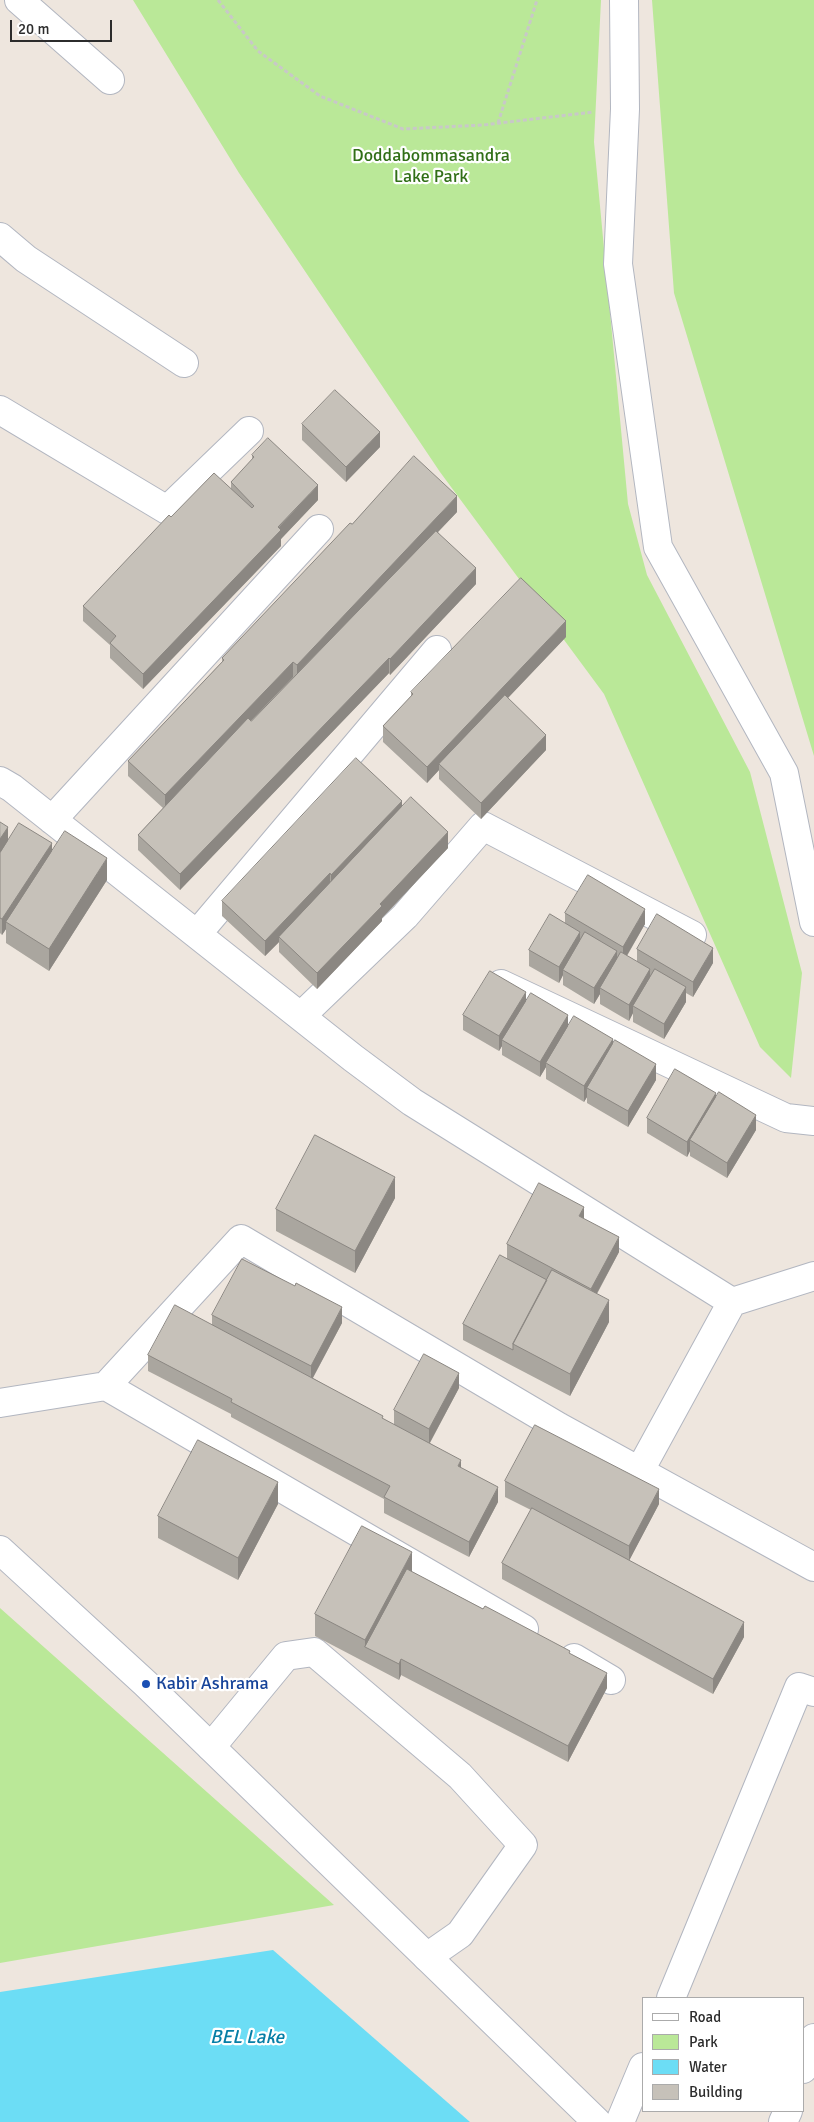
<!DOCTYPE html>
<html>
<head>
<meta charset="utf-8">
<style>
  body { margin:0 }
  #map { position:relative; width:814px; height:2122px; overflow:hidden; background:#eee6de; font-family:Signika,sans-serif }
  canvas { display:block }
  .legend { position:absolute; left:642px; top:1997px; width:162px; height:115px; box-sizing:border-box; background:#fff; border:1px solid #ababab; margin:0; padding:6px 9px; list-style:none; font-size:15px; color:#2c2c2c }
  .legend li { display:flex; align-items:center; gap:10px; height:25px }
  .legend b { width:25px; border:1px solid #ababab }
  .scale { position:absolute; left:10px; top:20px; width:102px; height:22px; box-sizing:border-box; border:2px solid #2c2c2c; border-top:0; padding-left:6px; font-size:15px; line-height:18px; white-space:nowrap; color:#2c2c2c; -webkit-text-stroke:4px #fff; paint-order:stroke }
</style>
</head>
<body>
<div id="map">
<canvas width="814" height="2122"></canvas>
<ul class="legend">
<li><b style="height:6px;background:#fff"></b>Road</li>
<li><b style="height:14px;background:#bae898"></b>Park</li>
<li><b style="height:14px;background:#6cddf5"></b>Water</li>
<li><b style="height:14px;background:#c6c1b9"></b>Building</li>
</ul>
<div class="scale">20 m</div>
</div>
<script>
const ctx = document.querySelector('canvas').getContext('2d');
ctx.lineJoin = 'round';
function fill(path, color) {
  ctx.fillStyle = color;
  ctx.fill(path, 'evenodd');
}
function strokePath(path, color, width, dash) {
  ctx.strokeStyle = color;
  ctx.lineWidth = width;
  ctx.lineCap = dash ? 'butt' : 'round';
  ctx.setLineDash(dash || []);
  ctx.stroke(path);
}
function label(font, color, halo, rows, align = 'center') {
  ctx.font = font + ' Signika,sans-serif';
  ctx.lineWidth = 4.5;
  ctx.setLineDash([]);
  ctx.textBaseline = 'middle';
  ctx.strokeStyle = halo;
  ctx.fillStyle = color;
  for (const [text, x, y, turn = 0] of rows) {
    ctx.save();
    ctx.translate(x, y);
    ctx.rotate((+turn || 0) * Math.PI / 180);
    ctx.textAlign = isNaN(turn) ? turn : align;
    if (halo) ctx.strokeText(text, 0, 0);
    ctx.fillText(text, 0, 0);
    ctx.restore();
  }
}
fill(new Path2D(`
  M133 0H601L594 142 628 504 647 575 750 772 802 973 791 1078 760 1047 604 694 440 472 239 173Z
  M652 0H814V756L674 293Z
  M0 1608 334 1905 0 1963Z`), '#bae898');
fill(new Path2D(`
  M273 1950 470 2122H0V1992Z`), '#6cddf5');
const minor = new Path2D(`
  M19 0 110 80
  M624 0 625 109 618 264 658 547 784 773 814 922
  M0 237 26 259 184 363
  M0 410 167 510 249 431
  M0 781 12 788 353 1058 412 1102 732 1302
  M52 820 319 529
  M197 934 437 650
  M501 984 786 1118 814 1121
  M301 1016 405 916 483 826 692 935
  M106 1386 524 1629
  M0 1403 106 1386 241 1239 559 1427 814 1567
  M639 1472 732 1302 814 1276
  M574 1658 611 1680
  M211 1747 286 1656 314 1652 460 1776 523 1845 460 1934 427 1957
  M671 1998 799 1687 814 1692
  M803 2069 814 2038
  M620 2122 643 2067
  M783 2122 788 2111`);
const tertiary = new Path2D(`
  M0 1550 146 1684 597 2122`);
strokePath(minor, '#b2b6c0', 30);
strokePath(tertiary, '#b2b6c0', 30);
strokePath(new Path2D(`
  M218 0 258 51 320 96 403 129 483 125 594 112
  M498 123 537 0`), '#c8c8c8', 3, [4, 2.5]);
strokePath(minor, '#fff', 28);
strokePath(tertiary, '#fff', 28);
fill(new Path2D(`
  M302 424 380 447 346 482 302 440Z
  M252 455 318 500 281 539V546L143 689 110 658V645L83 621V606L231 488V482L252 460Z
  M457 512 438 532 476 584 390 675 389 673 180 890 138 850V835L163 808 128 776V761L222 662V658L352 524Z
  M566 637 508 698 546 750 481 819 439 779V770L427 783 383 742V726L411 697V692Z
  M402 807 448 848 382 918V921L317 989 279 952V942L265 956 222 916V901Z
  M0 822 8 841 52 851 107 880 49 971 6 943V929L2 935 0 933Z
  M565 913 645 924 627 956 637 962V949L713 963 693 997 686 993V1002L664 1039 633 1022V1013L629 1021 600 1004V994L594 1004 563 985V975L559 983 529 966V950L565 923Z
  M526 1001 568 1027 613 1045 656 1080 628 1127 587 1103V1097L584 1102 546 1079V1067L540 1077 502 1055V1046L499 1051 463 1030V1015Z
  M716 1098 756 1130 727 1178 690 1156V1151L687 1157 647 1133V1118Z
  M395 1198 355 1273 276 1231V1209Z
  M584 1219 619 1252 597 1294 609 1322 570 1396 463 1340V1324L507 1259V1244Z
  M212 1315 342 1323 313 1378 394 1425V1410L459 1388 430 1443 461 1468 498 1502 469 1557 384 1513V1499L231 1417V1414L148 1371V1355L212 1325Z
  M505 1481 659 1504 629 1560 744 1637 713 1694 502 1579V1563L531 1510 505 1497Z
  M278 1504 238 1580 158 1538V1516Z
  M412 1572 570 1654 607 1688 568 1762 401 1675 399 1680 315 1636V1614Z`), '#aaa69f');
fill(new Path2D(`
  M380 432V447L346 482V467Z
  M318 485V500L281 539V546L143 689V674Z
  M457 496V512L297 680V665Z
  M476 568V584L390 675V659Z
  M566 621V637L442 767 439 764V770L427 783V767Z
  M389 658V673L180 890V874Z
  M293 662V677L165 810V795Z
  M546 735V750L481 819V803Z
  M402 801V816L331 890V875Z
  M8 827V848L0 860V839Z
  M448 832V848L382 918V921L317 989V973L380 904Z
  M52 843V859L6 922V929L2 935V919Z
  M107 858V880L49 971V949Z
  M330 873V889L279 937V942L265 956V941Z
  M645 909V924L623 962V947Z
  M580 932V947L563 970V975L559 983V967Z
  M713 948V963L693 997V982Z
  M617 951V966L600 988V994L594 1004V988Z
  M650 969V985L633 1006V1013L629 1021V1005Z
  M686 987V1002L664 1039V1024Z
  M526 992V1008L502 1040V1046L499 1051V1036Z
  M568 1015V1030L546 1063V1067L540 1077V1062Z
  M613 1039V1054L587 1088V1097L584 1102V1086Z
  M656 1064V1080L628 1127V1111Z
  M716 1093V1109L690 1140V1151L687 1157V1142Z
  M756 1115V1130L727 1178V1163Z
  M395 1177V1198L355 1273V1251Z
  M584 1207V1222L579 1216Z
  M619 1237V1252L591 1304V1289Z
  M609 1300V1322L570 1396V1374Z
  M342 1307V1323L311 1381V1366Z
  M459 1373V1388L429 1444V1429Z
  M461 1460V1475L458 1466Z
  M278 1482V1504L238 1580V1558Z
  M498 1487V1502L469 1557V1542Z
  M659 1489V1504L629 1561V1546Z
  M412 1552V1574L365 1647V1640Z
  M744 1622V1637L713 1694V1679Z
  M401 1659V1675L399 1680V1664Z
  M607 1673V1688L568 1762V1746Z`), '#8b8782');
const building = new Path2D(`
  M335 390 380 432 346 467 302 424Z
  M268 438 318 485 278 527 281 530 143 674 110 643 116 636 83 606 169 515 171 517 214 473 252 508 254 506 231 482 254 457 252 455Z
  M414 456 457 496 297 665 293 662 165 795 128 761 224 660 222 658 350 523 352 524Z
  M436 531 476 568 390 659 389 658 180 874 138 835 248 718 251 721Z
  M521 578 566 621 427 767 383 726 413 694 411 692Z
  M505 695 546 735 481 803 439 764Z
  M356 758 402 801 331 875 330 873 265 941 222 901Z
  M411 797 448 832 380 904 382 906 317 973 279 937Z
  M0 822 8 827 0 839Z
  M19 823 52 843 2 919 0 918V853Z
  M65 831 107 858 49 949 6 922Z
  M588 875 645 909 623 947 565 913Z
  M550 914 580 932 559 967 529 950Z
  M657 914 713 948 693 982 637 949Z
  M585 932 617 951 594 988 563 970Z
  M621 952 650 969 629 1005 600 988Z
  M655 969 686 987 664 1024 633 1006Z
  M490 971 526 992 499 1036 463 1015Z
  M531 993 568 1015 540 1062 502 1040Z
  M574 1016 613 1039 584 1086 546 1063Z
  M615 1040 656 1064 628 1111 587 1088Z
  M675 1069 716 1093 687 1142 647 1118Z
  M719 1092 756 1115 727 1163 690 1140Z
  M315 1135 395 1177 355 1251 276 1209Z
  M539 1183 584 1207 579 1216 619 1237 591 1289 507 1244Z
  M500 1255 547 1280 513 1344V1350L463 1324Z
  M242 1259 295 1286 296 1283 342 1307 311 1366 212 1315Z
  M552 1270 609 1300 570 1374 513 1344Z
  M175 1305 299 1371 383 1416 382 1418 461 1460 458 1466 498 1487 469 1542 384 1497 390 1486 231 1402 232 1399 148 1355Z
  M424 1354 459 1373 429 1429 394 1410Z
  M535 1425 659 1489 629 1546 505 1481Z
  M198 1440 278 1482 238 1558 158 1516Z
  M532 1508 744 1622 713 1679 502 1563Z
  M362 1526 412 1552 365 1640 315 1614Z
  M407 1569 483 1609 485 1606 570 1651 569 1653 607 1673 568 1746 401 1659 399 1664 365 1647Z`);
fill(building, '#c6c1b9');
strokePath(building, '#8b8782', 1);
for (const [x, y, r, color] of [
  [146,1684,5,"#1a4fb4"]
]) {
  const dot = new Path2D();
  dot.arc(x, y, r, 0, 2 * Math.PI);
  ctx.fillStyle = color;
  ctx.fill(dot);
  strokePath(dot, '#fff', 2);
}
label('18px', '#316f17', '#fff', [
  ["Doddabommasandra",431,156],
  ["Lake Park",431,177]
]);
label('18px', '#164399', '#fff', [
  ["Kabir Ashrama",156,1684]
], 'left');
label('italic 19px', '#067ea6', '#fff', [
  ["BEL Lake",247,2038]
]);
</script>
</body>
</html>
